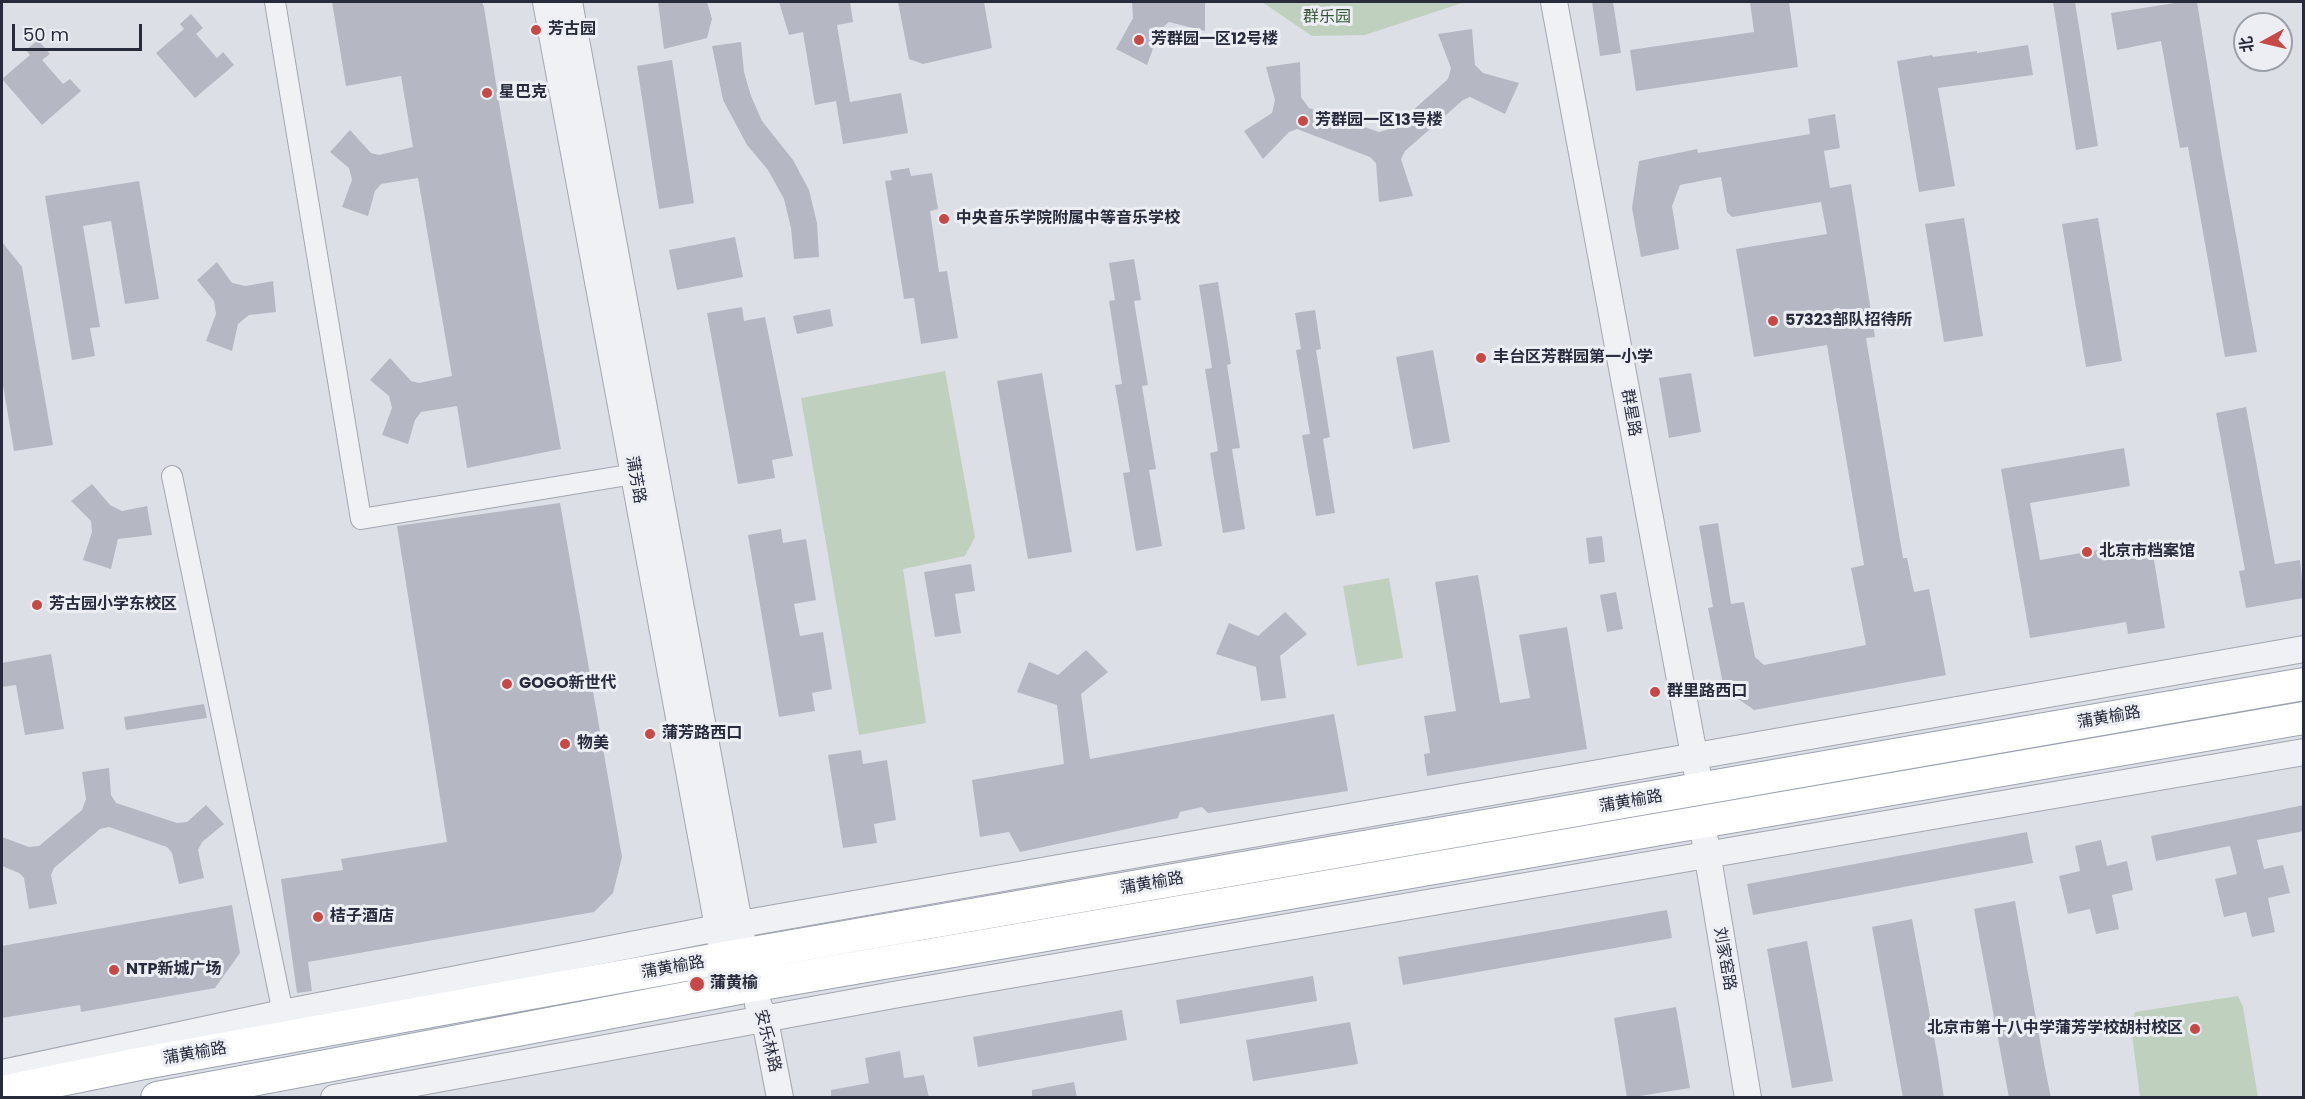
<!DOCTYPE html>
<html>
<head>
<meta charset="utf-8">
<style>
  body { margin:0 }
  #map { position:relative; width:2305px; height:1099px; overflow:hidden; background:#dddfe6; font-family:Poppins,"Noto Sans SC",sans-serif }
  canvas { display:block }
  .frame { position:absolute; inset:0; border:3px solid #272b3c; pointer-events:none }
  .north { position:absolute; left:2233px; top:12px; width:60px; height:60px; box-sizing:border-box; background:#eceef4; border:2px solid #9da0aa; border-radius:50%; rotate:262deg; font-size:16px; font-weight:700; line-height:24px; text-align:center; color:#272b3c }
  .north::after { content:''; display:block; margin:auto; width:21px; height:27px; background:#c84846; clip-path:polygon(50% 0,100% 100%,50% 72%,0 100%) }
  .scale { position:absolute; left:12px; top:24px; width:130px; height:27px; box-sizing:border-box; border:3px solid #272b3c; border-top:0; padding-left:8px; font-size:18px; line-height:21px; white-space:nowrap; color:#272b3c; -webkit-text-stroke:4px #eceef4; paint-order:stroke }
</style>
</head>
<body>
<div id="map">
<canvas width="2305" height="1099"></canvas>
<div class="frame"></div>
<div class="north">北</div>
<div class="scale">50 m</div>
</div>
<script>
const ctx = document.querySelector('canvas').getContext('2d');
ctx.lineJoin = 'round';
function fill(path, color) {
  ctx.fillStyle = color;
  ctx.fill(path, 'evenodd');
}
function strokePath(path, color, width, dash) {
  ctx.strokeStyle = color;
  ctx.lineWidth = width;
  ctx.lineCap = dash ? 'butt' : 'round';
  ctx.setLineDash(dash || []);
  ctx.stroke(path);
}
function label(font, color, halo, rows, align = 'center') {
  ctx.font = font + ' Poppins,"Noto Sans SC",sans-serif';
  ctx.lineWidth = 6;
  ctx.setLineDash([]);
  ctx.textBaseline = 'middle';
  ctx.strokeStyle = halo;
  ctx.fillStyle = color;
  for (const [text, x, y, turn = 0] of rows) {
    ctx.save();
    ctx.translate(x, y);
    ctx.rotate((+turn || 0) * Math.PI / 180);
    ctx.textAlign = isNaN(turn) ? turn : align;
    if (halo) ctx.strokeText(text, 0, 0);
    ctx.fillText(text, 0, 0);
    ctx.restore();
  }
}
fill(new Path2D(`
  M1262 2H1465L1365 35 1312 36Z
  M945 371 975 537 965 556 903 569 926 723 859 735 801 398Z
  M1389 578 1403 658 1357 666 1343 586Z
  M2238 996 2243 1007 2258 1097H2140L2131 1027 2135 1012Z`), '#c0d0bf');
fill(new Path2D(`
  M332 2H482L484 7 501 115 561 449 467 468 457 406 421 412 415 420 408 444 382 435 392 408 389 396 370 380 390 358 411 381 419 383 452 376 418 178 381 184 375 191 368 216 342 207 352 180 349 168 330 152 350 130 371 153 379 155 413 147 401 76 346 86Z
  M658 2H707L712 19 707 38 664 49Z
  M779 2H850L853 22 837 25 850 102 901 93 908 133 843 144 836 101 815 105 803 32 789 35Z
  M898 2H984L992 48 923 64 909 59Z
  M1132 2H1205V31L1169 22 1160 30 1147 65 1116 49 1133 18Z
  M1592 2H1613L1621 53 1600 56Z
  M1750 2H1789L1798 67 1636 91 1630 50 1754 32Z
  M2053 2H2075L2098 146 2076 150Z
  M2181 2H2197L2222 157 2257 352 2225 357 2188 147 2180 148 2161 41 2117 50 2111 13Z
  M191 14 203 28 196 34 217 58 223 52 234 65 195 98 156 53 184 29 180 24Z
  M1472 29 1475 65 1483 73 1519 83 1505 114 1470 97 1463 100 1405 151 1401 159 1413 196 1379 202 1376 163 1370 157 1297 129 1289 132 1263 159 1244 131 1272 113 1275 100 1266 67 1300 62 1301 97 1309 108 1379 132 1393 128 1448 79 1451 68 1438 34Z
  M38 40 50 54 42 60 63 84 70 79 81 91 42 125 2 79 30 55 26 50Z
  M741 42 744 72 751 96 762 121 793 160 809 190 817 223 819 257 794 259 791 228 784 199 768 170 747 145 723 100 712 46Z
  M2028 45 2033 75 1938 88 1955 186 1919 192 1897 61 1932 55 1933 57 1977 51V53Z
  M672 60 694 203 659 209 637 66Z
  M1835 114 1840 148 1824 151 1830 188 1851 184 1875 337 1866 338 1903 558H1907L1914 592 1929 589 1946 675 1754 710 1724 689 1708 608 1713 607 1699 526 1718 523 1731 604 1744 602 1755 657 1764 665 1866 645 1851 568 1864 565 1827 345 1754 357 1736 249 1827 234 1821 202 1732 217 1727 212 1721 177 1680 185 1672 206 1679 249 1641 257 1632 208 1639 161 1697 149 1698 153 1810 134 1808 119Z
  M909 168 911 176 932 173 938 209 930 211 939 272 947 271 958 338 921 344 914 298 904 299 885 181 892 180 890 171Z
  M139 181 159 299 125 304 111 221 83 226 100 327 90 328 95 356 72 360 45 196Z
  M1964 218 1983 336 1944 342 1925 224Z
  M2098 218 2122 361 2086 367 2062 224Z
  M735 237 743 277 677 290 669 250Z
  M2 242 22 267 53 445 14 451 2 379Z
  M1134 259 1141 300 1134 301 1148 385 1142 386 1156 469 1149 470 1162 546 1136 551 1123 473 1130 472 1115 385 1122 384 1109 301 1115 300 1109 263Z
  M217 262 232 283 246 286 273 281 276 312 249 315 238 324 232 351 206 341 216 314 214 301 197 280Z
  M1218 282 1231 364 1227 365 1240 448 1232 449 1245 529 1223 533 1210 453 1218 451 1205 369 1212 368 1199 285Z
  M742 307 744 321 765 317 793 456 772 460 775 478 738 484 707 313Z
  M830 309 833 326 797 334 793 316Z
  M1315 310 1321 349 1316 350 1330 437 1323 439 1335 513 1316 516 1302 435 1310 434 1296 350 1301 349 1295 313Z
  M1433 350 1450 442 1413 449 1396 357Z
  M1042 373 1072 552 1028 559 997 381Z
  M1691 373 1701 432 1669 438 1659 378Z
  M2246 407 2275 564 2300 560 2304 598 2246 608 2239 571 2245 570 2216 413Z
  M2124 448 2130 486 2030 503 2040 560 2151 541 2165 628 2128 634 2126 622 2030 638 2001 469Z
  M92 484 110 505 122 511 147 506 152 535 118 539 111 569 83 560 92 532 91 521 71 501Z
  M560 503 622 857 613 893 594 912 308 962 312 991 297 993 281 879 343 870 341 859 447 842 397 526Z
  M781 529 783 543 806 539 816 600 794 604 800 636 823 632 832 689 812 693 815 711 779 717 748 535Z
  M1602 536 1605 562 1589 564 1586 538Z
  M971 564 975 591 955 594 961 633 935 637 924 572Z
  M1478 575 1500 703 1530 698 1519 635 1567 627 1587 749 1427 776 1424 754 1430 753 1424 716 1456 711 1435 582Z
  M1616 592 1623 629 1607 632 1600 595Z
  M1285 612 1307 634 1280 656 1286 698 1261 701 1256 667 1216 654 1229 623 1258 636Z
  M1086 650 1108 672 1081 694 1090 759 1334 714 1348 791 1208 813 1202 807 1180 812 1178 818 1020 852 1009 832 980 837 972 780 1064 764 1057 705 1017 692 1029 662 1058 675Z
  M51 654 64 729 25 735 16 685 2 687V663Z
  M204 704 207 718 126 730 124 717Z
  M861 750 863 764 887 760 896 820 874 824 877 843 843 848 828 755Z
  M109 768 111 795 116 803 177 823 187 822 206 805 224 824 202 842 198 850 204 878 179 884 172 853 167 847 109 827 100 829 54 868 51 875 57 904 29 909 24 878 19 873 2 866V837L29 847 39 846 82 810 86 799 82 772Z
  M2304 805V831L2257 840 2264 869 2283 865 2290 893 2268 898 2275 932 2252 937 2246 912 2224 917 2215 879 2237 874 2230 846 2156 861 2151 836Z
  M2027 832 2033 863 1753 915 1747 884Z
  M2101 840 2107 866 2127 861 2133 890 2112 895 2119 929 2096 934 2090 909 2068 914 2059 876 2080 871 2075 846Z
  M2015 901 2044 1063 2051 1098H2009L1974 909Z
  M232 905 240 953 215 988 81 1012 80 1005 2 1018V946Z
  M1667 910 1672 938 1403 985 1398 957Z
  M1912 919 1938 1059 1944 1098H1903L1872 927Z
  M1807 941 1833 1081 1792 1088 1767 949Z
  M1313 976 1317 1001 1180 1024 1176 1000Z
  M1676 1007 1690 1088 1627 1098 1614 1018Z
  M1122 1010 1127 1040 978 1067 973 1037Z
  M1350 1022 1358 1064 1253 1081 1246 1040Z
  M900 1051 904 1078 924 1075 929 1098H831V1090L869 1083 865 1058Z
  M1074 1082 1077 1098H1032V1090Z`), '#b5b8c3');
const minor = new Path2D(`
  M275 2 361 519 634 474
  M172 476 283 1013`);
const tertiary = new Path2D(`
  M546 2 721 943
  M569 2 742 939
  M1554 2 1697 771
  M1705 840 1748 1098
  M758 1004 765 1020 780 1098
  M2 1073 283 1013 718 928 2304 649
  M334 1098 899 994 2304 752`);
const primary = new Path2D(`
  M2 1092 139 1064 724 958 2304 684
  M157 1098 750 986 2304 718`);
strokePath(minor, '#a3a5b0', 22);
strokePath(tertiary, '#a3a5b0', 28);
strokePath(primary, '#9da2b1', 34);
strokePath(minor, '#f0f1f5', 20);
strokePath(tertiary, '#f0f1f5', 26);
strokePath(primary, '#fff', 32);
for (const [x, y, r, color] of [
  [536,30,6,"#c84846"],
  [1139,40,6,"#c84846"],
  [487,93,6,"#c84846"],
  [1303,121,6,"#c84846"],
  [944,219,6,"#c84846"],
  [1773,321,6,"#c84846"],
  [1481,358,6,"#c84846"],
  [2087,552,6,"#c84846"],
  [37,605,6,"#c84846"],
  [507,684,6,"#c84846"],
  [1655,692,6,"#c84846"],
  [650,734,6,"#c84846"],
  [565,744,6,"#c84846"],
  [318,917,6,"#c84846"],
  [114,970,6,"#c84846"],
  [697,984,8,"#c84846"],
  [2195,1029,6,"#c84846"]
]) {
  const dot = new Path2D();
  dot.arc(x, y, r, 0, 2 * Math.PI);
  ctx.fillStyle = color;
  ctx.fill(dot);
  strokePath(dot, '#eceef4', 2);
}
label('16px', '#365735', '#eceef4', [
  ["群乐园",1327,18]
]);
label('bold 16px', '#272b3c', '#eceef4', [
  ["芳古园",548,30],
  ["芳群园一区12号楼",1151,40],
  ["星巴克",499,93],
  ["芳群园一区13号楼",1315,121],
  ["中央音乐学院附属中等音乐学校",956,219],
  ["57323部队招待所",1785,321],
  ["丰台区芳群园第一小学",1493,358],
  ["北京市档案馆",2099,552],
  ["芳古园小学东校区",49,605],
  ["GOGO新世代",519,684],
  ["群里路西口",1667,692],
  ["蒲芳路西口",662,734],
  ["物美",577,744],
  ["桔子酒店",330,917],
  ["NTP新城广场",126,970],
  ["蒲黄榆",710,984],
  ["北京市第十八中学蒲芳学校胡村校区",2183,1029,"right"]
], 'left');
label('16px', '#272b3c', '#eceef4', [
  ["群星路",1630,413,80],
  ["蒲芳路",635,480,80],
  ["蒲黄榆路",2109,718,-10],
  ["蒲黄榆路",1631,802,-10],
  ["蒲黄榆路",1152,884,-10],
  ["刘家窑路",1724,959,80],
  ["蒲黄榆路",673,968,-10],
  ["安乐林路",767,1041,76],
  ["蒲黄榆路",195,1054,-10]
]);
</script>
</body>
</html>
